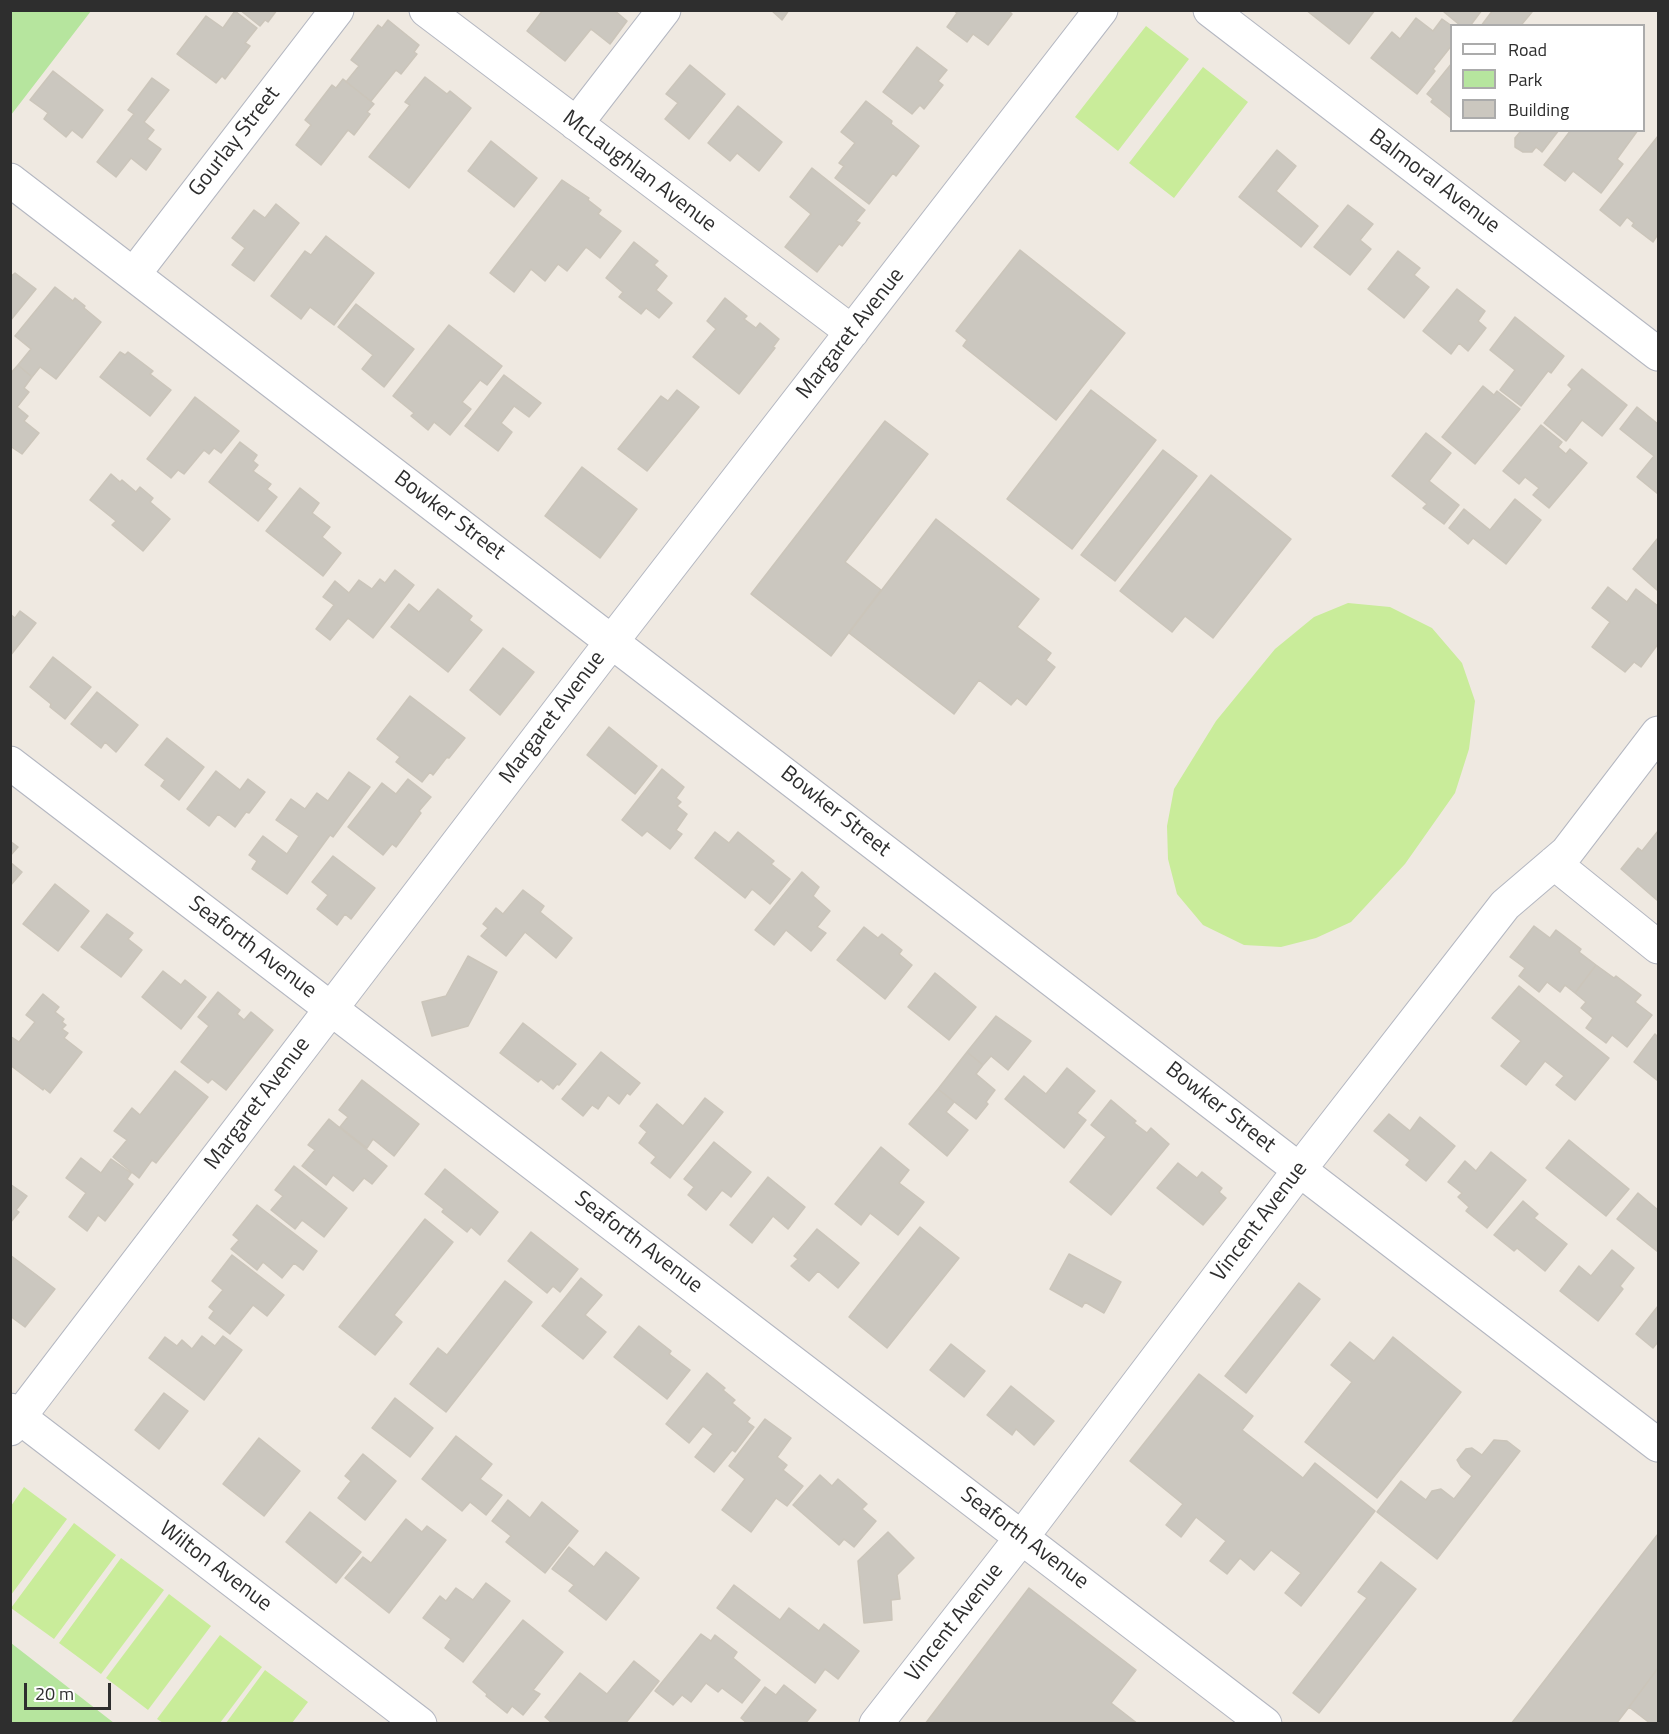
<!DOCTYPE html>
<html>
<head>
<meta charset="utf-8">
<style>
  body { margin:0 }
  #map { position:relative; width:1669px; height:1734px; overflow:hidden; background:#efe9e1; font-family:"Titillium Web",sans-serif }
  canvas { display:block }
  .frame { position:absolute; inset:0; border:12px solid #2e2e2e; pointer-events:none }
  .legend { position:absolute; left:1450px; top:24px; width:195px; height:108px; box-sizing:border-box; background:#fff; border:2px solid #ababab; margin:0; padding:8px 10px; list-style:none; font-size:18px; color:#2e2e2e }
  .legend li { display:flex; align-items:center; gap:12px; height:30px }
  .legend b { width:30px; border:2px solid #ababab }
  .scale { position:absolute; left:24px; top:1683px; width:87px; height:27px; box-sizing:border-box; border:3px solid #2e2e2e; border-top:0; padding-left:8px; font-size:18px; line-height:21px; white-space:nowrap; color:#2e2e2e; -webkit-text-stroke:4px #fff; paint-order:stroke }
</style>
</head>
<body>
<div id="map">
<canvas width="1669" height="1734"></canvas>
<div class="frame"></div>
<ul class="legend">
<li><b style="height:8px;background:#fff"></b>Road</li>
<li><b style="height:16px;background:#b6e59e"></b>Park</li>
<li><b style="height:16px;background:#cbc7bf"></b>Building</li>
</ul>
<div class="scale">20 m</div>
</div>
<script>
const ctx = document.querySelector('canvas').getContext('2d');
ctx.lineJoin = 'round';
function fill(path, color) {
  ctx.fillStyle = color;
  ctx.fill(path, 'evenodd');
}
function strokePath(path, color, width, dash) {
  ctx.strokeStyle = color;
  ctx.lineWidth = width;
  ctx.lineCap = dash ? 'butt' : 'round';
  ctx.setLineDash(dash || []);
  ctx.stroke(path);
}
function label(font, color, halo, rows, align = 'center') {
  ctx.font = font + ' "Titillium Web",sans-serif';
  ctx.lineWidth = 6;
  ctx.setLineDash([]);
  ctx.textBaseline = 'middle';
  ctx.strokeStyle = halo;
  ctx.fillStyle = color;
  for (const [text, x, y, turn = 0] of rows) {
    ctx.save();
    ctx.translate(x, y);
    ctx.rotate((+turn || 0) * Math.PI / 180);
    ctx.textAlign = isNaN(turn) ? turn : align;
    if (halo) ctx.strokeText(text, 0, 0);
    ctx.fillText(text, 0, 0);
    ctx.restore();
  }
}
fill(new Path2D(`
  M11 10 91 11 11 115 10 11Z
  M11 1643 114 1723H11Z`), '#b6e59e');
fill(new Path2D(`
  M1146 26 1189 59 1118 151 1075 117Z
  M1203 67 1248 102 1174 198 1129 163Z
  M1348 603 1390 607 1432 628 1462 663 1475 701 1469 749 1455 793 1405 864 1351 922 1316 938 1281 947 1244 945 1203 925 1177 894 1168 859 1167 826 1174 789 1216 721 1275 649 1314 617Z
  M24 1487 67 1519 11 1595V1506Z
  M74 1523 116 1555 54 1639 11 1608Z
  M121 1558 164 1590 101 1674 59 1643Z
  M169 1594 211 1626 148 1710 106 1678Z
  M220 1635 262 1667 220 1723H163L157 1719Z
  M265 1670 308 1702 292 1723H226Z`), '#c9ec9a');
const building = new Path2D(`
  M240 10H277L268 22 265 20 260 26Z
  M543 10H614L627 21 610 44 591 29 565 61 527 31Z
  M771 10H789L782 20Z
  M953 10H1008L1012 14 988 45 973 34 967 42 947 27 957 13Z
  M1306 10H1375L1349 44Z
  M1446 10H1482L1470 26H1461L1444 12Z
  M1493 10H1531L1532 12 1522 24 1525 26H1481Z
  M235 11 257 28 245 43 250 46 225 79 222 76 216 83 177 54 206 16 223 28Z
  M1416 18 1433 31 1442 19 1452 26V45L1433 69 1435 71 1417 94 1371 58 1392 32 1400 39Z
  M388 20 419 45 414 52 417 54 401 74 396 70 371 101 346 82 359 66 351 60 378 25 382 28Z
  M917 47 947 70 938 81 943 85 924 109 920 105 912 114 883 92Z
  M1452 63V117L1451 118 1431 102 1433 99 1427 94Z
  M690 65 725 94 689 139 665 119 678 103 666 94Z
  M53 71 103 110 82 138 72 130 66 137 44 119 48 113 30 100Z
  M425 77 447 94 450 91 471 108 409 188 369 157 410 105 405 102Z
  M152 78 169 90 144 122 154 130 147 139 161 149 146 170 131 158 116 177 97 162 134 114 128 110Z
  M343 79 374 104 367 112 370 114 354 135 348 130 321 165 296 145 311 125 305 120 332 85 336 88Z
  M866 101 892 121 891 124 919 146 896 176 893 173 869 204 835 178 844 166 839 163 855 143 841 132Z
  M738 106 782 142 759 171 737 153 730 161 708 143Z
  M1518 130H1559L1542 152 1536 147 1532 152H1523L1515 147V138L1520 132Z
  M1571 130H1638L1617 159 1623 164 1601 193 1573 171 1565 181 1544 165Z
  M1658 136V234L1653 242 1632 226 1634 223 1627 217 1620 226 1600 210Z
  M491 141 537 178 514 207 468 171Z
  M1277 150 1296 166 1276 191 1318 226 1301 247 1239 197Z
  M812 168 865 210 856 221 860 223 842 246 839 244 817 272 785 247 811 214 790 197Z
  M562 180 589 198 588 200 601 210 598 214 621 231 600 258 586 247 567 271 558 264 545 281 531 269 514 292 490 273Z
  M276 204 299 223 254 281 232 265 245 248 232 238 254 210 265 218Z
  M1348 205 1373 224 1360 240 1371 249 1350 275 1314 247Z
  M326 236 374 273 334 325 310 307 301 319 271 296 305 251 311 255Z
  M634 242 658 261 654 265 667 276 656 290 672 303 659 318 646 308 641 314 619 297 623 292 606 278Z
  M1020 250 1125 333 1056 420 963 346 967 340 956 331Z
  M1398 251 1420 268 1414 275 1429 287 1404 318 1368 289Z
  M15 273 36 289 10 321V277Z
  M55 287 73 301 75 298 85 306 84 308 101 322 56 379 40 367 32 377 18 365 31 349 15 336Z
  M1457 289 1485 311 1478 321 1486 328 1468 351 1459 343 1451 354 1423 331Z
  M725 298 747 316 744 319 756 328 760 323 779 339 773 347 775 348 739 394 693 357 716 329 707 321Z
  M356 304 414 349 384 387 362 369 373 355 338 327Z
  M1515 317 1564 356 1551 373 1548 371 1521 406 1500 390 1515 370 1490 350Z
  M449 325 502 366 487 385 480 380 462 402 471 409 450 435 434 422 428 430 411 416 414 413 393 396Z
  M120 352 125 355 128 352 153 371 150 374 171 390 150 416 100 377Z
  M18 365 32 377 24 388 29 392 17 407 28 416 24 421 39 433 22 454 10 446V374Z
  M1582 369 1627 405 1602 436 1582 420 1566 441 1544 423 1572 389 1568 385Z
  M504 375 541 403 529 417 514 406 501 423 512 432 498 451 465 426Z
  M1483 386 1494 395 1497 391 1520 409 1475 464 1442 437Z
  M677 390 699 407 647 471 618 449 661 396 668 401Z
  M1091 390 1156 440 1072 549 1007 499Z
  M195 397 239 431 221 453 214 448 209 454 204 450 184 474 178 470 171 478 147 459Z
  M1637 407 1658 424V494L1637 477 1654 456 1620 429Z
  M885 421 928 454 845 562 881 590 831 656 751 594Z
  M1541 425 1562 442 1558 447 1566 454 1570 449 1587 463 1549 508 1533 495 1539 488 1525 477 1519 484 1503 471Z
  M1426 433 1451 453 1429 481 1459 505 1444 524 1423 508 1427 504 1392 476Z
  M240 442 257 455 253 461 258 465 253 471 271 484 267 489 277 497 258 521 209 482Z
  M1163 450 1197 476 1115 581 1081 555Z
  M582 467 637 509 600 558 545 516Z
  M111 474 120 482 122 480 136 492 140 487 153 498 150 502 170 519 143 551 112 525 116 521 90 500Z
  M1211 475 1291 539 1213 638 1185 616 1172 632 1120 591Z
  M300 488 319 503 312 513 330 527 322 537 341 553 323 576 266 531Z
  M1515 499 1541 520 1506 564 1473 538 1468 544 1449 528 1464 509 1490 530Z
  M936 519 1039 599 1017 627 1051 653 1046 660 1055 667 1026 705 1017 698 1011 705 979 680 954 714 849 633Z
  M1658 538V591L1633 569Z
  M395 570 414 585 373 638 348 618 330 640 316 629 334 605 323 597 335 581 349 593 359 580 372 589 380 579 385 583Z
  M1608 587 1627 602 1636 589 1658 606V644L1641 667 1634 662 1625 672 1592 647 1610 622 1592 608Z
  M438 589 472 616 469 620 482 630 448 672 391 627 409 604 419 612Z
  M20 611 36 623 10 656V614L15 618Z
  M503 648 534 672 500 715 470 690Z
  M53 657 91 687 65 719 50 707 51 704 30 687Z
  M97 692 138 725 116 752 105 742 101 748 71 724Z
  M410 696 465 738 449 758 447 757 433 775 430 772 422 782 396 762 400 757 377 739Z
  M609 727 657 766 635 794 587 755Z
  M167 738 204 767 179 800 161 786 165 780 145 765Z
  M662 769 684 787 676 798 681 802 677 806 687 814 676 830 682 834 670 849 647 831 642 836 622 820Z
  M216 771 240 790 248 779 265 792 249 813 246 812 235 827 218 814 209 826 187 809Z
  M349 772 370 787 333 837 330 835 287 894 252 869 257 861 249 855 263 836 287 854 299 836 276 820 291 799 305 809 317 793 328 801Z
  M408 779 431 797 419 811 421 813 396 847 392 844 383 855 348 827 382 783 396 794Z
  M1658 831V901L1621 869 1638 848 1642 851Z
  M715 832 729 843 738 832 774 861 771 864 790 879 770 904 752 889 745 898 695 858Z
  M10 841 18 847 10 856Z
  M333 856 375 888 351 919 345 914 337 925 317 909 328 895 312 882Z
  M10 862 22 872 10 886Z
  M802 872 819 887 813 896 830 911 817 927 826 933 811 951 786 930 774 945 755 930Z
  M55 884 89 911 58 951 23 924Z
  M523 890 544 906 540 912 572 938 556 958 525 932 506 956 481 936 488 928 483 924 496 908 503 914Z
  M107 914 133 933 128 939 142 950 121 977 81 947Z
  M1534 926 1550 938 1556 930 1581 949 1579 952 1596 965 1575 993 1565 985 1560 992 1547 982 1539 992 1519 976 1525 968 1510 957Z
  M864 927 878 938 882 934 902 950 899 954 912 965 885 999 837 960Z
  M468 956 497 972 468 1026 432 1036 422 1002 446 996Z
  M1596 965 1614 978 1616 976 1641 995 1635 1002 1652 1015 1627 1047 1612 1035 1606 1043 1586 1028 1593 1018 1581 1008 1586 1002 1575 993Z
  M163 971 181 985 185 980 206 997 181 1029 142 997Z
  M935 973 976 1007 949 1040 908 1007Z
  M1519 986 1609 1058 1575 1100 1556 1085 1564 1076 1545 1061 1526 1085 1501 1066 1521 1041 1492 1018Z
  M218 992 240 1010 237 1014 244 1020 251 1012 273 1030 226 1090 212 1079 208 1083 181 1062 209 1026 198 1017Z
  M43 994 59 1007 55 1012 64 1019 62 1022 66 1025 62 1029 68 1033 64 1038 82 1052 50 1093 44 1088 43 1090 10 1065V1036L19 1042 35 1022 26 1015Z
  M996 1016 1031 1041 1008 1070 991 1056 983 1065 967 1052Z
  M523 1023 576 1064 559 1085 557 1084 553 1089 541 1079 538 1082 500 1053Z
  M1655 1034 1658 1037V1081L1634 1062Z
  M601 1052 640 1083 630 1095 627 1093 619 1104 608 1095 598 1109 592 1105 583 1116 562 1099Z
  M967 1052 983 1065 976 1074 995 1090 986 1102 988 1104 976 1119 938 1089Z
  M1067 1068 1095 1091 1077 1113 1086 1120 1064 1148 1005 1099 1024 1076 1046 1094Z
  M175 1071 208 1097 156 1163 152 1160 139 1178 113 1157 127 1140 114 1131 132 1108 140 1115Z
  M362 1080 419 1124 394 1156 373 1139 367 1148 340 1127 348 1117 339 1110Z
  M938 1089 954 1102 946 1112 968 1130 947 1156 909 1124Z
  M705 1098 723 1112 670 1178 651 1163 656 1157 639 1143 647 1132 640 1126 657 1104 683 1126Z
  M1111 1100 1136 1121 1134 1123 1147 1133 1151 1128 1169 1144 1111 1215 1070 1182 1106 1137 1091 1125Z
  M1389 1114 1410 1131 1420 1117 1455 1146 1426 1181 1406 1165 1410 1160 1374 1131Z
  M329 1119 387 1166 372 1184 364 1178 353 1191 333 1175 326 1185 302 1166 315 1150 308 1145Z
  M1569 1140 1629 1189 1606 1216 1546 1168Z
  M714 1142 751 1172 731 1197 722 1190 706 1210 688 1195 694 1187 684 1179Z
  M881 1147 909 1170 899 1183 924 1202 898 1235 870 1213 861 1225 835 1204Z
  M1491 1152 1526 1180 1487 1228 1466 1211 1469 1207 1458 1197 1462 1193 1448 1182 1465 1161 1476 1171Z
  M81 1158 101 1173 111 1159 131 1173 127 1179 133 1184 105 1221 98 1215 87 1231 69 1217 86 1193 66 1178Z
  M1178 1163 1197 1178 1202 1172 1222 1188 1219 1192 1226 1198 1203 1225 1157 1188Z
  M294 1166 347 1208 324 1237 302 1220 295 1229 271 1210 283 1196 275 1190Z
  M445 1169 498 1212 480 1235 471 1227 467 1232 442 1212 444 1209 425 1194Z
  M768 1177 805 1207 788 1229 773 1216 752 1243 730 1225Z
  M10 1184 27 1196 16 1210 19 1212 10 1223Z
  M1638 1193 1658 1210V1252L1617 1219Z
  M1523 1201 1538 1214 1534 1218 1567 1244 1545 1271 1517 1248 1514 1251 1494 1235Z
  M257 1205 317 1251 303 1270 294 1263 282 1278 263 1262 257 1270 231 1249 239 1240 233 1235Z
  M425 1219 453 1242 394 1315 402 1322 375 1355 339 1327Z
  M920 1227 959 1258 887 1348 849 1317Z
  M817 1229 859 1263 838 1288 818 1271 809 1281 791 1266 798 1259 794 1256Z
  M531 1232 578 1269 560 1292 553 1286 547 1293 508 1261Z
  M1612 1250 1634 1268 1620 1286 1623 1289 1598 1321 1560 1291 1579 1266 1591 1276Z
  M1069 1254 1121 1282 1104 1313 1085 1302 1082 1307 1050 1289Z
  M10 1255 55 1289 25 1327 10 1316Z
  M232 1255 284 1295 267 1316 253 1305 230 1334 209 1318 214 1311 209 1307 223 1290 212 1281Z
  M581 1278 602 1295 585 1315 606 1332 583 1359 542 1326Z
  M505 1281 532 1302 446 1412 410 1384 438 1348 447 1355Z
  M1299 1283 1320 1299 1246 1393 1225 1376Z
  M1658 1306V1345L1657 1343 1653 1348 1636 1334Z
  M639 1326 671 1351 669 1354 690 1370 667 1399 614 1357Z
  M202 1336 215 1346 223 1336 242 1350 204 1400 149 1358 165 1337 177 1346 182 1340 192 1349Z
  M1393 1337 1461 1392 1377 1498 1305 1442 1352 1382 1331 1365 1350 1342 1374 1361Z
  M951 1344 985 1371 964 1397 930 1370Z
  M707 1373 725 1388 723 1390 735 1400 732 1403 750 1418 747 1422 754 1427 735 1452 732 1450 714 1472 695 1457 713 1434 703 1426 689 1443 666 1424Z
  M1199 1374 1253 1416 1242 1430 1303 1478 1315 1463 1375 1511 1301 1606 1285 1593 1301 1573 1271 1550 1254 1570 1240 1558 1227 1574 1210 1561 1226 1541 1196 1517 1181 1537 1166 1525 1183 1504 1130 1461Z
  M1011 1386 1054 1421 1034 1445 1016 1429 1012 1435 987 1415Z
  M164 1393 188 1411 159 1449 135 1430Z
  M395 1398 433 1428 410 1457 372 1428Z
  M765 1419 791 1438 777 1457 787 1465 783 1470 803 1486 787 1506 776 1498 751 1532 722 1510 745 1479 729 1466Z
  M456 1436 492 1464 480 1479 502 1495 486 1515 470 1502 462 1511 422 1479Z
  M259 1438 300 1471 264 1516 223 1484Z
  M1494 1440 1507 1441 1520 1451 1437 1559 1377 1512 1401 1481 1426 1500 1432 1491 1441 1489 1454 1499 1472 1476 1461 1467 1457 1460 1466 1449 1472 1448 1482 1455Z
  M363 1454 396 1481 365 1520 338 1498 351 1481 345 1476Z
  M820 1475 832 1486 838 1479 867 1504 862 1509 876 1521 854 1547 844 1539 839 1545 793 1505Z
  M508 1500 530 1518 542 1502 578 1531 545 1573 506 1542 511 1536 492 1521Z
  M310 1512 361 1552 336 1583 286 1542Z
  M406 1519 422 1532 427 1526 446 1540 389 1613 345 1578 363 1557 371 1563Z
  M888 1532 914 1558 897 1575 900 1599 891 1600 892 1620 864 1623 858 1561Z
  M1658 1534V1668L1629 1707 1616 1724H1511Z
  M569 1547 594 1567 606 1552 639 1578 606 1620 569 1591 574 1585 552 1569Z
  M1381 1562 1416 1589 1319 1713 1293 1693 1367 1598 1358 1592Z
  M486 1583 510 1601 463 1662 445 1648 451 1639 423 1618 440 1596 446 1601 456 1588 473 1600Z
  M734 1585 780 1620 789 1608 819 1631 824 1624 859 1651 838 1679 825 1669 815 1683 717 1608Z
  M1029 1588 1136 1670 1111 1703 1138 1724H925Z
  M523 1620 563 1652 533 1690 540 1694 523 1715 512 1706 507 1713 486 1696 487 1694 473 1682Z
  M701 1634 711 1641 715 1635 737 1652 733 1658 760 1680 742 1703 722 1688 718 1692 706 1683 691 1702 682 1695 673 1705 655 1691Z
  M634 1661 659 1681 625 1724H553L545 1717 580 1673 607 1694Z
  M1658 1668V1724H1651L1629 1707Z
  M784 1685 816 1710 805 1724H748L741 1718 765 1687 776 1695Z`);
fill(building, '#cbc7bf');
strokePath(building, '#cbc5ba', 1.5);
const minor = new Path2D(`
  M426 10 852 332
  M1210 10 1658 354
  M576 124 664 10
  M10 180 1658 1445
  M134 274 337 10
  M10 763 1265 1724
  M1554 863 1658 947
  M10 1410 420 1724
  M10 1429 596 662 1101 10
  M876 1724 1022 1537 1310 1156 1505 905 1567 852 1658 733`);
strokePath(minor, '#b4b7c1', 35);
strokePath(minor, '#fff', 33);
label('22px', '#2e2e2e', '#fff', [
  ["Gourlay Street",235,142,-52],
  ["McLaughlan Avenue",639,172,37],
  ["Balmoral Avenue",1434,182,37],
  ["Margaret Avenue",851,334,-52],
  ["Bowker Street",449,516,37],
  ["Margaret Avenue",553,718,-53],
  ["Bowker Street",835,812,38],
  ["Seaforth Avenue",252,948,37],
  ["Margaret Avenue",258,1104,-53],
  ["Bowker Street",1220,1108,38],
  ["Vincent Avenue",1260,1222,-53],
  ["Seaforth Avenue",638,1243,37],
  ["Seaforth Avenue",1024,1539,37],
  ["Wilton Avenue",215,1567,37],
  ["Vincent Avenue",955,1623,-52]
]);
</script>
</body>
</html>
